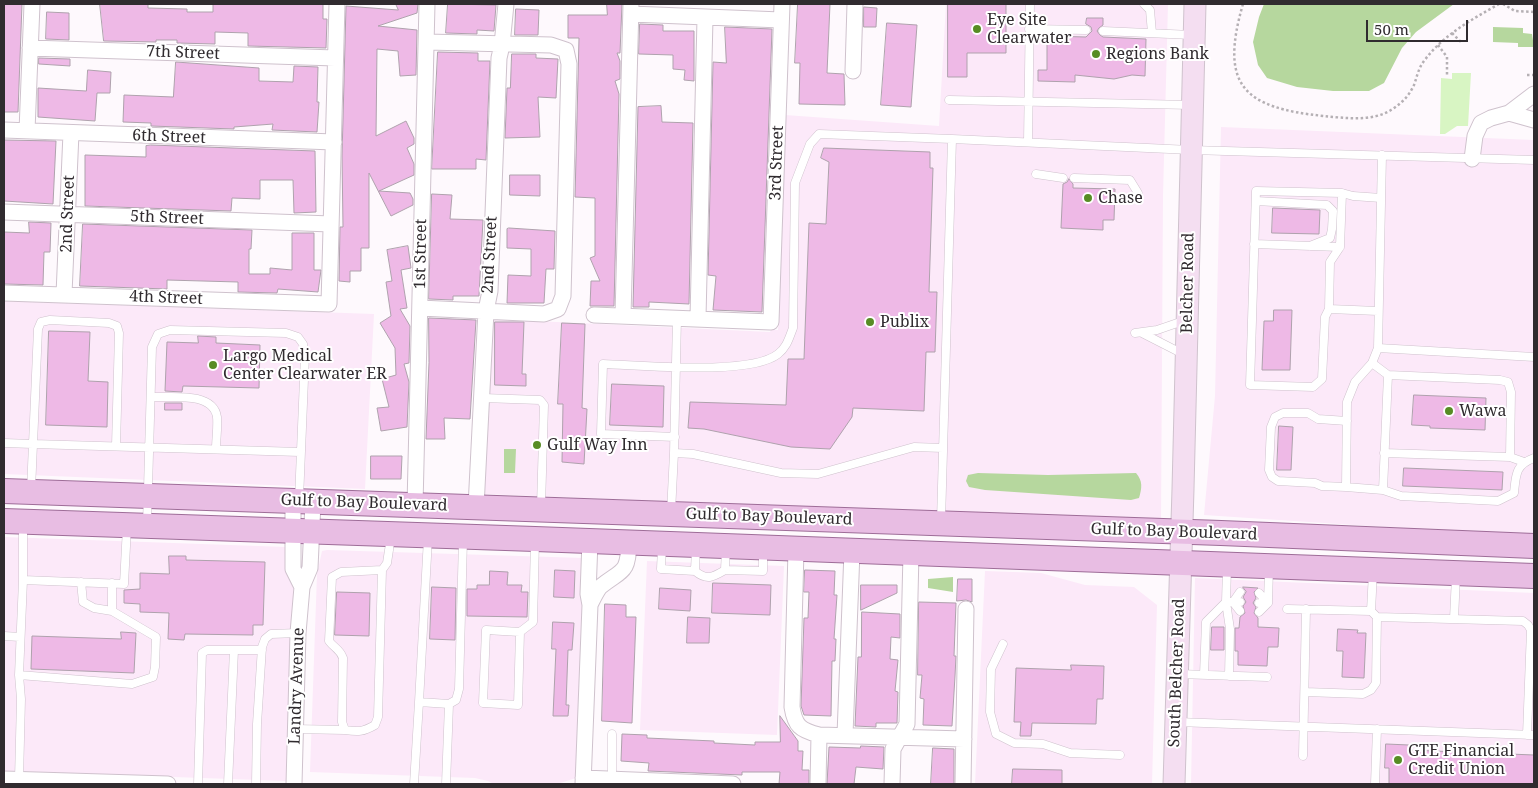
<!DOCTYPE html>
<html>
<head>
<meta charset="utf-8">
<style>
  body { margin:0 }
  #map { position:relative; width:1538px; height:788px; overflow:hidden; background:#fef9fd; font-family:"Noto Serif",serif }
  canvas { display:block }
  .frame { position:absolute; inset:0; border:5px solid #302b2f; pointer-events:none }
  .scale { position:absolute; left:1366px; top:20px; width:102px; height:22px; box-sizing:border-box; border:2px solid #302b2f; border-top:0; padding-left:6px; font-size:15px; line-height:18px; white-space:nowrap; color:#302b2f; -webkit-text-stroke:4px #fff; paint-order:stroke }
</style>
</head>
<body>
<div id="map">
<canvas width="1538" height="788"></canvas>
<div class="frame"></div>
<div class="scale">50 m</div>
</div>
<script>
const ctx = document.querySelector('canvas').getContext('2d');
ctx.lineJoin = 'round';
function fill(path, color) {
  ctx.fillStyle = color;
  ctx.fill(path, 'evenodd');
}
function strokePath(path, color, width, dash) {
  ctx.strokeStyle = color;
  ctx.lineWidth = width;
  ctx.lineCap = dash ? 'butt' : 'round';
  ctx.setLineDash(dash || []);
  ctx.stroke(path);
}
function label(font, color, halo, rows, align = 'center') {
  ctx.font = font + ' "Noto Serif",serif';
  ctx.lineWidth = 4;
  ctx.setLineDash([]);
  ctx.textBaseline = 'middle';
  ctx.strokeStyle = halo;
  ctx.fillStyle = color;
  for (const [text, x, y, turn = 0] of rows) {
    ctx.save();
    ctx.translate(x, y);
    ctx.rotate((+turn || 0) * Math.PI / 180);
    ctx.textAlign = isNaN(turn) ? turn : align;
    if (halo) ctx.strokeText(text, 0, 0);
    ctx.fillText(text, 0, 0);
    ctx.restore();
  }
}
fill(new Path2D(`
  M946 4H1168L1163 196 1161 522 484 494 493 319 770 332 771 330H778L785 115 939 126Z
  M1221 127 1534 140V537L1204 515 1215 396Z
  M4 301 374 314 365 489 4 474Z
  M4 537 286 547 294 588 293 591 295 592 287 781 4 771Z
  M327 550 584 558 576 778 557 784H494L488 781 475 778 310 772 317 574 322 551Z
  M647 561 784 566 777 735 640 730Z
  M985 571 1041 573 1085 585 1134 587 1157 605 1152 784H975Z
  M1195 578 1534 593V784H1191Z`), '#fce9f9');
fill(new Path2D(`
  M1452 73H1471L1468 126H1457L1445 134H1440L1441 78 1452 79Z`), '#d8f5c3');
fill(new Path2D(`
  M1264 4H1454L1416 32 1402 48 1384 83 1369 91H1333L1297 87 1267 78 1258 65 1253 42 1259 17Z
  M1493 27 1523 28V33L1532 34 1534 47H1518V43L1493 42Z
  M504 449H516L515 473H504Z
  M978 473 1048 475 1136 473C1143 481 1142 488 1139 498L1131 500 985 490 969 487 966 481 968 475Z
  M953 577V592L928 588V579Z`), '#b6d79e');
const building = new Path2D(`
  M4 4H22L18 112H4Z
  M100 4H148V8L187 9V12H213V4H323V19H327L326 48 248 46V33L215 32V44L177 43V40H156V42L104 41Z
  M396 4H418L417 13 378 26 417 30 416 75 400 76 398 51 377 49 376 136 406 121 414 138V144L407 148 414 164V175L379 191 410 193 413 199V205L391 216 369 173V248H361V271H350V282L339 281 340 227H343L342 156 346 6 398 10Z
  M448 4 496 5 494 31 477 30V34L446 33Z
  M607 4H622L620 53H617L620 61V79L615 81 619 94 614 306H590L591 281H600L590 258 595 256V198L575 197 579 38H568V15H607Z
  M798 4H830L827 73 844 74 845 105 799 104 800 63H795Z
  M948 4H1006V53H967V77H948Z
  M864 7 877 8 876 27H864Z
  M516 9 539 10 538 35H515Z
  M47 12 69 13V40L46 39Z
  M1087 18H1103V25L1099 28 1097 31 1100 35 1103 37 1146 39 1145 76 1132 75 1114 79 1075 75V82L1038 81V70H1047V36L1086 37 1092 31 1091 27 1086 24Z
  M887 23 917 25 911 107 881 105Z
  M640 24 663 25V31H694V81L684 80 685 70 673 69V55L639 54Z
  M725 27 772 29 762 312 713 310 716 276 708 275 713 62 726 63Z
  M438 52 478 53V61H490L486 160 476 159V169H432Z
  M512 54H536V58L558 59 556 98 538 97 540 137 505 138 507 88H510Z
  M39 58 70 59V66L39 64Z
  M176 62 259 68V81L293 82 294 66 318 67 317 102H319L317 132 272 130 273 124 234 127V129L151 126V123L123 122 124 95 173 97Z
  M88 70 111 72 110 93H97L95 121 38 117V88L86 91Z
  M661 106 662 122 693 123 689 304 649 302V307H633L638 107Z
  M4 140 56 141 53 204 4 201Z
  M151 145 315 151 316 212 294 213 293 180H260V199L232 198 231 211 85 206V155L146 157V146Z
  M824 148 930 152V168H933L929 292H937L935 352H926L924 411 853 408 852 417 830 449 791 447 704 429 688 428 690 402 786 405 788 359H804L809 223 826 224 829 162 821 158Z
  M510 175H540V196L510 195Z
  M1069 179 1073 184V188L1115 189 1114 220H1103V230L1061 228 1063 184 1067 182Z
  M432 194 452 195 450 219 483 220 479 296H453V300L429 299Z
  M1273 208 1320 210 1319 234 1272 233Z
  M29 222 51 223 50 252H44L43 285 4 284V232L29 233Z
  M83 224 252 230 251 249H249V274H270V268L292 270V233H314V270H321L318 292 278 289 277 293 238 292V282L167 280V289L80 286Z
  M509 228 555 231 554 269H546L544 303H507L508 275 531 276V249L507 248V229Z
  M408 246 411 268 401 270 407 308 400 309 410 326 409 363 404 364 409 382 407 427 381 431 377 408 389 407 382 379 396 375 395 348 380 323 391 316 386 282 392 281 387 250Z
  M1274 310H1292L1290 370H1262L1264 321H1273Z
  M429 318 476 320 470 419 444 418 445 439H426L429 363Z
  M495 322H524L522 374H526V386L495 385Z
  M562 323 585 324 582 408 587 409 584 464 562 462 563 404H558Z
  M49 331 90 332 88 381 108 382 107 427 46 425Z
  M198 336 216 337V343L260 345 259 388 183 386 182 392 165 391 167 342 198 343Z
  M612 384 664 386 663 427 610 425Z
  M1414 395 1486 398 1485 430 1430 428V426L1412 425Z
  M165 403H182V410H165Z
  M1279 426 1293 427 1291 470H1277Z
  M371 456H402L401 479H371Z
  M1404 468 1503 472 1502 490 1403 486Z
  M169 556H186V560L265 562 263 625H253V635L185 634 184 640 168 639 169 613 140 612V604L124 603V590L140 589V573L169 574Z
  M555 570 575 571 574 598 554 597Z
  M805 570 835 571 834 595H837L834 639H836L835 661H832L831 716 804 715 801 706 804 618H808L809 592H804Z
  M490 571 508 572 507 585H522L521 592H528L527 617 467 616V589H477V585H489Z
  M958 579H972V602L966 600 957 601Z
  M713 583 771 585 770 615 712 613Z
  M861 585H897V593L861 610Z
  M432 587 456 588 455 640 430 639Z
  M1243 587 1258 588 1254 592 1256 598 1253 603 1256 607 1254 613 1258 618V627L1279 628 1278 647H1268L1267 666 1238 665V651H1235V628H1239L1240 617 1245 613 1243 606 1246 602 1243 597 1246 592Z
  M660 588 691 590 690 611 659 609Z
  M337 592 370 593 369 636 335 635Z
  M919 602 956 603 954 656H956L955 676 952 726 923 725 924 699 920 698 922 675H918Z
  M605 604 626 605V617H636L632 723 602 721Z
  M862 612 900 614V638L891 637 890 659 898 660 895 691 898 692 897 723H876V727L855 726 858 657H861Z
  M688 617 710 618 709 643H687Z
  M553 622 574 623 572 650H568L566 705H569L568 716H553L556 649H552Z
  M1212 627H1224V650H1211Z
  M1338 629 1358 630 1357 633H1366L1364 678 1342 677 1343 651H1337Z
  M121 632 136 633 134 673 31 669 32 636 121 639Z
  M1071 665 1104 666 1103 699H1097L1096 724 1032 723 1031 736H1020L1021 722H1014L1016 668 1071 670Z
  M780 716 798 741V751H803L802 770H809V784H779L780 772H742V775L648 771 649 763 621 761 622 734 647 735V738L714 741V743L755 745V742H780Z
  M1386 744 1409 745V750L1534 755V784H1389V768H1385Z
  M861 746 884 747 883 769 856 767 854 784H827L829 747 860 748Z
  M933 748 954 749V784H931Z
  M1013 769 1062 770V784H1012Z`);
fill(building, '#eeb9e6');
strokePath(building, '#afa2ad', 1);
const lane = new Path2D(`
  M1144 4 1150 10 1152 33
  M1029 29 1086 30
  M1103 31 1192 35
  M949 100 1192 105
  M1028 142 1030 4
  M1382 155 1378 348 1534 357
  M1036 174 1063 178
  M1074 178 1130 180 1138 193
  M1342 193 1353 196 1381 198
  M1256 201 1327 205 1333 211 1332 229 1330 238 1310 246
  M1254 244 1340 247
  M1329 309 1330 262 1340 247 1342 193 1256 191 1250 385 1313 387 1322 379 1325 317 1329 309 1378 311
  M1135 333 1157 330 1186 320
  M1142 333 1185 355
  M1378 348 1372 363 1355 382 1347 402 1346 487 1383 490 1401 496 1498 501 1514 493C1516 475 1515 465 1534 458
  M1372 363 1388 375 1500 380 1508 382 1511 392 1510 457 1524 462
  M151 397C170 398 213 391 217 417 218 427 216 439 216 449
  M483 398 540 400 544 405 541 506
  M675 437 601 434 603 364C641 365 750 376 778 354 787 347 789 338 793 328L795 183 810 144 819 134 952 139
  M4 443 33 444 31 490
  M116 446 119 333 117 326 109 323 50 320 41 322 38 329 33 444C122 447 211 449 300 452
  M674 453 693 454 781 473 818 474 914 447 943 448
  M1384 453 1510 457
  M1346 487 1322 486 1315 483 1278 481 1272 477 1269 470 1271 427 1275 417 1283 413H1308L1318 419 1347 421
  M1383 490 1388 375
  M671 512 674 453 677 318
  M941 521 952 139 1191 150 1534 160
  M23 524V580L124 584 127 527
  M147 524 152 347 158 334 170 330 286 333 298 337 303 344 305 355 299 499
  M428 538 419 702 449 704 456 700 459 689 463 540
  M662 547 661 569 695 571 696 547
  M726 548 725 570 763 571V550
  M1227 568 1226 602H1240
  M382 570 341 572 332 577 329 641C334 648 340 649 343 658L342 722 345 730C358 732 363 732 375 725L378 717 382 570 387 563 391 537
  M695 571C707 581 713 577 725 570
  M1373 572 1371 611 1377 617 1523 621 1528 625 1531 630 1527 735
  M112 583V611
  M1259 603H1268L1269 569
  M1287 609 1371 611
  M1240 611 1233 602 1240 592
  M1259 612 1268 603 1259 593
  M1454 619 1456 576
  M520 632 518 705 483 703 486 630 520 632 533 622 535 541
  M4 636 20 637
  M1003 644 991 669 990 712 996 734 1014 743 1043 744 1070 753 1120 755
  M1179 674 1267 677
  M19 675 132 684 153 677 155 667 156 637 112 611 94 608 83 602 81 582
  M1204 675 1206 622 1226 602 1230 629 1229 676
  M1305 692 1363 694 1371 690 1376 683 1377 617
  M1177 722 1534 735
  M295 729 345 730
  M1303 756 1306 609
  M19 779 21 699 19 675 23 580
  M612 779V734
  M198 784 202 653 207 650H262
  M228 784 234 650
  M256 784 257 724 262 647 265 639 271 634 298 633
  M414 784 419 702
  M446 784 449 704
  M1375 784 1377 729`);
const street = new Path2D(`
  M631 14 781 20
  M30 48 335 58
  M853 71 855 4
  M1509 113 1534 120
  M4 130 334 142
  M27 131 32 4
  M1472 159 1475 136 1481 123 1491 118 1509 113 1534 94
  M4 212 331 224
  M4 293 329 304 337 4
  M64 294 71 133
  M420 308 544 314 558 309 563 296 569 64 566 50 551 45 427 42
  M594 315 771 322 782 4
  M623 316 631 4
  M698 318 705 18
  M293 501V569L302 587
  M415 505 427 4
  M476 507 486 311 490 291 499 58 502 45 506 4
  M796 549 792 707C795 726 800 730 819 735L964 739
  M590 605C593 599 596 592 600 587 622 569 628 575 629 543
  M845 735 852 551
  M583 778 733 784
  M4 779 168 784
  M294 784 298 633 302 587 310 568 313 502
  M583 784 590 605 588 594 590 541
  M818 784 819 735
  M892 784 893 749 907 724 911 553
  M963 784 966 609`);
const secondary = new Path2D(`
  M1174 784 1183 489 1195 4`);
const primary = new Path2D(`
  M4 491 1221 533 1534 546
  M4 521 535 539 1534 576`);
strokePath(lane, '#cfc2cd', 9);
strokePath(street, '#cfc2cd', 17);
strokePath(secondary, '#cfc2cd', 23);
strokePath(primary, '#9e6d98', 26);
strokePath(new Path2D(`
  M1243 4C1219 86 1244 108 1324 116 1345 118 1372 122 1391 110 1401 104 1409 96 1414 85 1417 77 1418 69 1424 61 1443 35 1471 20 1499 4
  M1503 4 1515 11 1534 12
  M1452 33 1462 43
  M1438 45 1447 57V76
  M1527 75H1534`), '#b5b0b4', 2.5, [2.5, 2.5]);
strokePath(lane, '#fff', 8);
strokePath(street, '#fff', 15);
strokePath(secondary, '#f4def1', 21);
strokePath(primary, '#e8bde3', 24);
for (const [x, y, r, color] of [
  [977,29,5,"#578c24"],
  [1096,54,5,"#578c24"],
  [1088,198,5,"#578c24"],
  [870,322,5,"#578c24"],
  [213,365,5,"#578c24"],
  [1449,411,5,"#578c24"],
  [537,445,5,"#578c24"],
  [1398,760,5,"#578c24"]
]) {
  const dot = new Path2D();
  dot.arc(x, y, r, 0, 2 * Math.PI);
  ctx.fillStyle = color;
  ctx.fill(dot);
  strokePath(dot, '#fff', 2);
}
label('16px', '#302b2f', '#fff', [
  ["Eye Site",987,20],
  ["Clearwater",987,38],
  ["Regions Bank",1106,54],
  ["Chase",1098,198],
  ["Publix",880,322],
  ["Largo Medical",223,356],
  ["Center Clearwater ER",223,374],
  ["Wawa",1459,411],
  ["Gulf Way Inn",547,445],
  ["GTE Financial",1408,751],
  ["Credit Union",1408,769]
], 'left');
label('16px', '#302b2f', '#fff', [
  ["7th Street",183,53,2],
  ["6th Street",169,137,2],
  ["3rd Street",777,163,-88],
  ["2nd Street",68,214,-88],
  ["5th Street",167,218,2],
  ["1st Street",421,254,-89],
  ["2nd Street",490,255,-87],
  ["Belcher Road",1188,283,-89],
  ["4th Street",166,298,2],
  ["Gulf to Bay Boulevard",364,503,2],
  ["Gulf to Bay Boulevard",769,517,2],
  ["Gulf to Bay Boulevard",1174,532,2],
  ["South Belcher Road",1177,673,-88],
  ["Landry Avenue",297,686,-88]
]);
</script>
</body>
</html>
